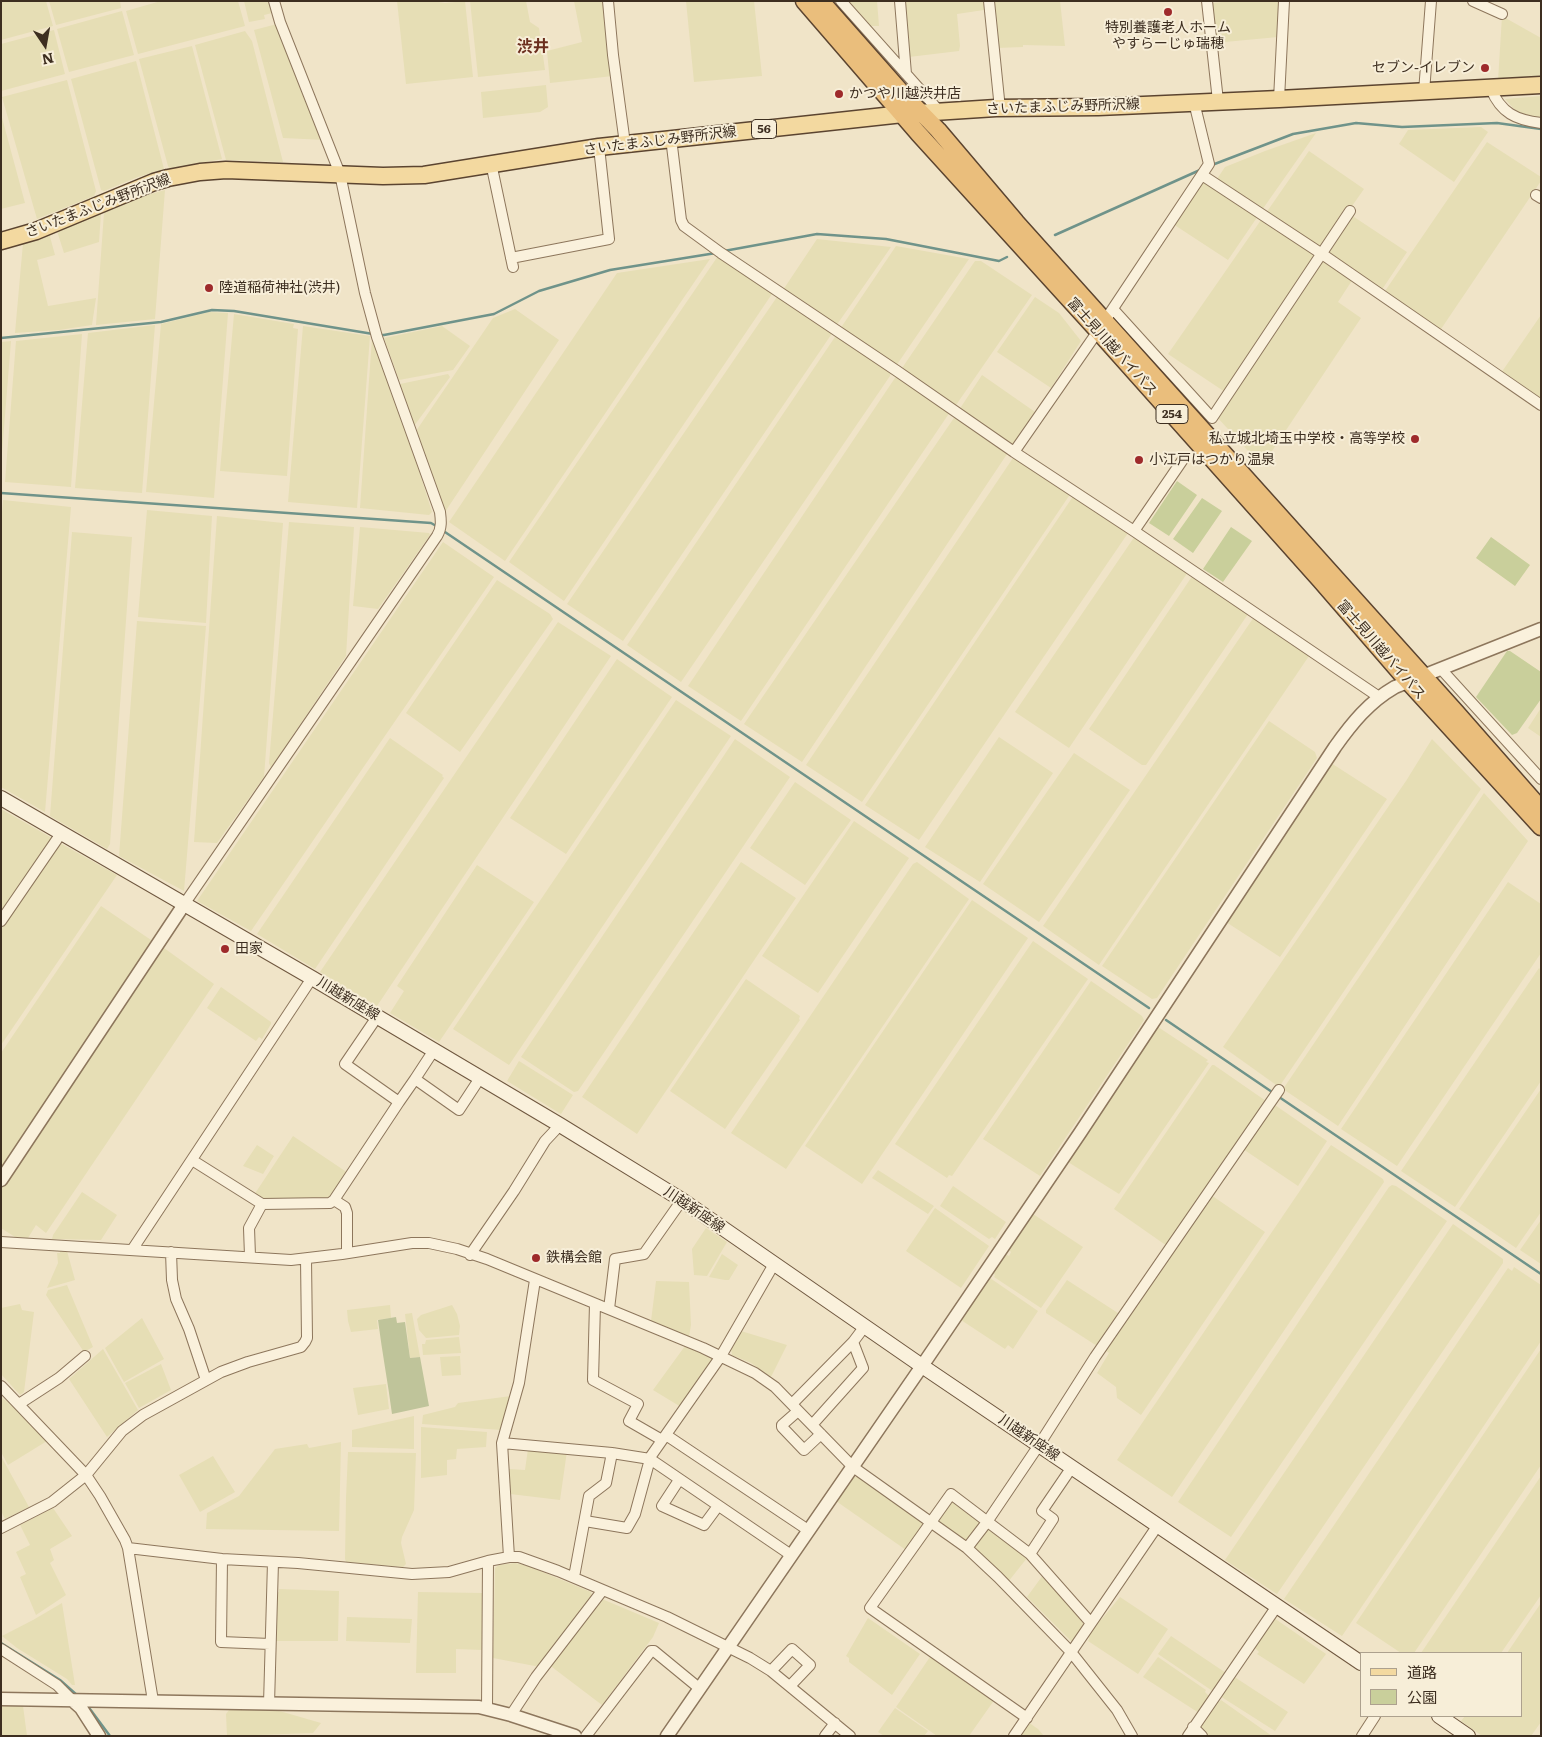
<!DOCTYPE html>
<html>
<head>
<meta charset="utf-8">
<style>
  body { margin:0 }
  #map { position:relative; width:1542px; height:1737px; overflow:hidden; background:#f0e4c8; font-family:Literata,"Noto Sans JP",serif }
  canvas { display:block }
  .frame { position:absolute; inset:0; border:2px solid #3d2e20; pointer-events:none }
  .legend { position:absolute; left:1360px; top:1652px; width:162px; height:65px; box-sizing:border-box; background:#f7eed8; border:1px solid #ada18e; margin:0; padding:6px 9px; list-style:none; font-size:15px; color:#3d2e20 }
  .legend li { display:flex; align-items:center; gap:10px; height:25px }
  .legend b { width:25px; border:1px solid #ada18e }
  .north { position:absolute; left:20px; top:20px; width:50px; height:50px; -webkit-text-stroke:4px #f7eed8; paint-order:stroke; rotate:168deg; font-size:14px; font-weight:700; line-height:20px; text-align:center; color:#3d2e20 }
  .north::after { content:''; display:block; margin:auto; width:18px; height:22px; background:#3d2e20; clip-path:polygon(50% 0,100% 100%,50% 72%,0 100%) }
</style>
</head>
<body>
<div id="map">
<canvas width="1542" height="1737"></canvas>
<div class="frame"></div>
<ul class="legend">
<li><b style="height:6px;background:#f3d9a0"></b>道路</li>
<li><b style="height:14px;background:#c9cf9b"></b>公園</li>
</ul>
<div class="north">N</div>
</div>
<script>
const ctx = document.querySelector('canvas').getContext('2d');
ctx.lineJoin = 'round';
function fill(path, color) {
  ctx.fillStyle = color;
  ctx.fill(path, 'evenodd');
}
function strokePath(path, color, width, dash) {
  ctx.strokeStyle = color;
  ctx.lineWidth = width;
  ctx.lineCap = dash ? 'butt' : 'round';
  ctx.setLineDash(dash || []);
  ctx.stroke(path);
}
function label(font, color, halo, rows, align = 'center') {
  ctx.font = font + ' Literata,"Noto Sans JP",serif';
  ctx.lineWidth = 4;
  ctx.setLineDash([]);
  ctx.textBaseline = 'middle';
  ctx.strokeStyle = halo;
  ctx.fillStyle = color;
  for (const [text, x, y, turn = 0] of rows) {
    ctx.save();
    ctx.translate(x, y);
    ctx.rotate((+turn || 0) * Math.PI / 180);
    ctx.textAlign = isNaN(turn) ? turn : align;
    if (halo) ctx.strokeText(text, 0, 0);
    ctx.fillText(text, 0, 0);
    ctx.restore();
  }
}
fill(new Path2D(`
  M1 1H46L53 26 1 40Z
  M49 1H120L121 8 56 25Z
  M161 1H238L245 26 138 54 126 11Z
  M244 1H269L272 13 264 15 265 19 249 22Z
  M397 1H432L445 3 465 1 473 77 406 84Z
  M470 1H526L530 22 539 28 545 70 478 77Z
  M574 1H605L613 76 550 83 547 51 582 42Z
  M686 1H754L762 76 694 82Z
  M849 1H877L879 26H871Z
  M903 1H984V10L957 14 960 46 959 51 909 57Z
  M992 1H1060L1065 46 1023 45V47L997 48Z
  M1234 1H1280L1278 37 1214 43 1211 3Z
  M122 11 134 55 69 72 57 29Z
  M1502 16 1541 38V77L1498 81Z
  M277 24 325 140 283 138 254 30Z
  M54 30 65 74 1 91V44Z
  M245 31 252 41 283 162 226 160 195 45Z
  M192 46 222 159 170 169 168 166 139 59Z
  M136 61 164 169 138 177 104 191 101 190 71 79Z
  M67 80 96 191 94 196 37 219 2 97Z
  M546 85 548 107 540 112 483 118 481 92Z
  M1541 96V118L1519 113 1514 109 1505 99Z
  M1 114 25 203 1 209Z
  M1481 127 1488 132 1454 182 1399 144 1408 130Z
  M1316 133 1262 210 1217 179 1225 167 1265 151Z
  M1487 142 1541 177V181L1439 332 1383 294Z
  M1309 151 1364 189 1321 250 1266 213Z
  M1203 179 1258 216 1228 260 1173 224Z
  M165 190 155 319 96 325 104 213 144 196Z
  M101 213 99 242 64 253 57 231Z
  M1351 215 1407 252 1381 291 1325 254Z
  M1261 220 1316 256 1225 392 1168 354Z
  M49 233 55 255 37 260 48 306 96 298 92 325 59 330 15 333 23 243Z
  M817 239 891 247 836 326 783 290Z
  M896 246 969 259 896 366 840 329Z
  M718 256 774 291 564 601 509 562Z
  M1321 258 1353 279 1338 302 1361 318 1262 466 1216 416Z
  M710 259 505 561 449 522 617 273Z
  M975 261H981L1032 295 954 408 900 371Z
  M779 294 833 332 623 641 567 604Z
  M1035 297 1059 313 1081 341 1051 388 997 352Z
  M515 309 559 340 445 512 416 431 493 318Z
  M209 312 228 313 214 498 146 492 161 324Z
  M234 314 294 324 293 328 298 329 287 476 220 471Z
  M1541 315V399L1501 373Z
  M155 325 142 493 75 488 88 333Z
  M303 326 370 336 357 508 288 502Z
  M442 326 470 346 453 370 399 380 384 338Z
  M82 334 71 487 5 482 16 341Z
  M837 334 891 371 890 376 681 682 627 645Z
  M372 338 416 461 432 512 429 515 360 508Z
  M11 341 1 465V342Z
  M448 374 450 377 414 426 400 384Z
  M897 375 950 412 741 721 688 686Z
  M982 375 1038 414 1016 446 959 410Z
  M956 415 1009 451 802 762 744 724Z
  M1015 455 1071 493 862 802 806 765Z
  M1074 495 1128 533 919 840 865 805Z
  M3 500 71 507 45 812 1 787V525Z
  M147 510 212 516 206 623 138 617Z
  M217 516 283 523 264 777 217 843 194 842Z
  M289 522 354 527 346 656 271 768 269 763Z
  M360 527 429 533 430 535 378 609 353 606Z
  M72 532 132 537 110 844 107 849 50 816Z
  M1135 536 1188 572 1069 748 1015 712Z
  M443 542 494 577 251 931 197 901Z
  M1193 575 1248 614 1146 765H1142L1089 729Z
  M497 580 550 614 553 619 460 752 406 713Z
  M1254 617 1309 656 1099 965 1043 926Z
  M137 621 206 626 184 891 119 856Z
  M558 622 611 656 377 1006 320 972Z
  M617 659 672 697 566 854 510 818Z
  M676 700 731 736 509 1065 453 1029Z
  M1541 708V737L1528 728Z
  M1269 721 1315 752 1317 758 1157 998 1152 999 1102 966Z
  M999 737 1053 773 980 882 925 847Z
  M390 738 443 775 442 776 444 778 315 969 257 934Z
  M735 739 790 777 578 1091 574 1092 521 1057Z
  M1432 739 1481 789 1279 1087 1223 1047 1406 781Z
  M1074 753 1130 790 1039 922 983 884Z
  M1331 763 1387 799 1280 957 1226 922Z
  M795 782 851 820 805 885 750 848Z
  M1484 793 1528 841 1338 1126 1283 1089Z
  M1 809 52 838 1 914Z
  M854 821 909 858 818 993 762 956Z
  M60 843 117 875 1 1045V929Z
  M741 862 796 898 637 1134 582 1097Z
  M917 862 969 899 786 1169 731 1133 913 864Z
  M477 865 534 902 439 1042 390 1013 404 991 397 986Z
  M1508 882 1541 904V953L1397 1166 1341 1129Z
  M972 900 1028 938 862 1184 805 1146Z
  M101 906 154 942 1 1169V1053Z
  M1033 941 1088 979 952 1176 949 1175 947 1178 895 1144Z
  M164 948 214 984 46 1233 36 1225 28 1238 15 1237 1 1228V1189Z
  M1539 968 1541 970V1081L1455 1207 1401 1171Z
  M746 979 800 1016 799 1019 800 1020 725 1129 670 1091Z
  M1091 981 1142 1016 1144 1020 1040 1176 983 1139Z
  M221 987 271 1022V1024L262 1039 259 1037 256 1041 207 1008Z
  M1158 1027 1208 1060 1206 1062 1209 1063 1119 1194 1068 1162 1155 1028Z
  M519 1061 573 1095 561 1114 507 1081Z
  M1212 1065H1214L1266 1101 1167 1246 1114 1209Z
  M1541 1089V1212L1516 1248 1459 1209Z
  M1272 1103 1327 1141 1298 1186 1243 1149Z
  M293 1136 348 1173 329 1199 263 1200 254 1195Z
  M257 1145 274 1156 263 1174 243 1166Z
  M1331 1145 1383 1179 1384 1182 1172 1497 1117 1460Z
  M878 1170 934 1206 928 1214 872 1178Z
  M1392 1185 1396 1186 1447 1221 1231 1537 1178 1502 1389 1187Z
  M953 1186 1006 1222 995 1239 992 1237 989 1239 940 1206Z
  M82 1192 117 1215 101 1240 52 1239 53 1235Z
  M1211 1195 1265 1232 1141 1415 1117 1398 1116 1387 1097 1373 1109 1353 1105 1350Z
  M935 1208 989 1246 961 1288 906 1251Z
  M1033 1214 1083 1247 1041 1308 994 1277 995 1275 993 1273 1005 1254 1009 1256 1011 1252 1009 1250Z
  M1541 1220V1264L1520 1250Z
  M1453 1224 1503 1259V1263L1277 1594 1225 1560Z
  M706 1228 727 1242 707 1276 694 1275 692 1249Z
  M60 1250 67 1251 75 1280 47 1288 58 1263 57 1253H60Z
  M722 1254 738 1265 729 1280H725L709 1277Z
  M1514 1267 1541 1285V1341L1342 1636 1284 1599 1508 1268 1512 1271Z
  M990 1278 1038 1311 1013 1349 1008 1345 1005 1349 961 1320Z
  M1067 1280 1121 1315 1097 1346 1046 1313V1310Z
  M656 1281 689 1282 691 1325 689 1337 651 1321Z
  M67 1285 93 1347 84 1352 46 1295 48 1290Z
  M20 1304 22 1310 34 1312 24 1392 20 1395 1 1374V1308Z
  M390 1305 391 1318 377 1320 378 1329 351 1332 348 1321 347 1310Z
  M452 1305 457 1314 460 1326 459 1335 426 1338 419 1330 417 1319 421 1315Z
  M412 1313 420 1357 410 1358 405 1314Z
  M142 1318 164 1359 124 1382 105 1348Z
  M741 1331 787 1345 771 1377 751 1363 732 1355 731 1349Z
  M459 1337 461 1353 423 1355 422 1344H425L426 1340Z
  M685 1346 712 1358V1362L681 1407 653 1390Z
  M103 1349 138 1410 107 1437 69 1379Z
  M1541 1349V1465L1414 1653H1401L1356 1623Z
  M460 1356 461 1375 442 1376 440 1357Z
  M161 1364 171 1390 139 1408 125 1383Z
  M386 1384 389 1409 358 1415 353 1388Z
  M511 1396 501 1430 422 1424 423 1415 455 1407 458 1403Z
  M1 1397 13 1406 47 1441 8 1465 1 1452Z
  M414 1416V1449L352 1447V1430Z
  M421 1427 487 1432 486 1447 457 1449 456 1459 447 1460V1475L421 1478Z
  M341 1442 339 1531 206 1529 207 1513 239 1496 275 1449 307 1444 309 1448Z
  M528 1449 567 1451 560 1500 510 1494 509 1469 525 1470Z
  M348 1452 416 1453 414 1510 402 1537 401 1543 406 1564 403 1567 346 1562 345 1559 346 1498Z
  M1 1456 29 1507 5 1519 1 1511Z
  M213 1456 235 1492 200 1512 179 1475Z
  M1541 1476V1595L1501 1653H1421Z
  M854 1477H858L922 1522V1527L906 1550 836 1501Z
  M951 1500 983 1523 967 1541 939 1522 938 1517Z
  M53 1508 72 1536 50 1549 54 1560 50 1563 66 1595 36 1615 20 1577 26 1574 16 1552 30 1545 20 1525Z
  M987 1527 1027 1558 1008 1582 973 1548 974 1543Z
  M515 1563 528 1566 591 1592 592 1597 586 1606 583 1607 580 1611 581 1614 540 1667 493 1658 495 1568 499 1565Z
  M1043 1575 1084 1619 1082 1622 1085 1626 1075 1641 1072 1642 1027 1597Z
  M279 1589 339 1591 338 1641H274L276 1592H279Z
  M418 1592 483 1593 482 1650 456 1649V1673H416Z
  M1120 1597 1168 1629 1138 1674 1088 1641 1089 1639 1088 1636 1098 1618 1101 1620Z
  M602 1599 659 1623 653 1637 602 1705 548 1664Z
  M62 1603 75 1685H72L67 1679 17 1648 2 1636 33 1620Z
  M1541 1603V1722L1531 1736H1482L1461 1721 1465 1716H1521V1653H1507Z
  M347 1617 412 1619 410 1643 346 1641Z
  M868 1618 920 1654 892 1695 849 1662V1658L846 1656Z
  M1274 1618 1326 1654 1304 1684 1257 1654 1259 1652 1255 1648Z
  M1171 1636 1226 1673 1214 1692 1158 1654Z
  M932 1654 995 1699 969 1736H937L896 1707Z
  M1158 1657 1206 1690 1205 1692 1211 1698 1199 1713 1143 1677Z
  M1233 1676 1288 1712 1275 1731 1220 1696Z
  M1217 1700 1219 1702 1221 1700 1272 1736H1209L1199 1726Z
  M1 1705 23 1706 27 1736H1Z
  M895 1708 928 1731 924 1736H884L878 1732Z
  M229 1710H276L321 1723 313 1733 227 1736 226 1714Z
  M1028 1722 1038 1729 1044 1736H1019Z`), '#e6deb5');
fill(new Path2D(`
  M1177 481 1197 495 1169 536 1149 523Z
  M1202 498 1222 511 1193 553 1173 539Z
  M1231 527 1252 541 1223 582 1203 569Z
  M1491 537 1530 565 1515 586 1476 558Z
  M1507 651H1510L1541 672V699L1517 733 1512 735 1476 697Z`), '#c9cf9b');
fill(new Path2D(`
  M396 1317 397 1323 405 1322 410 1358 420 1357 429 1406 392 1414C388 1383 382 1352 378 1320Z`), '#bfc49a');
strokePath(new Path2D(`
  M1212 165 1293 134 1356 123 1402 127 1497 123 1541 129
  M1055 235 1200 170
  M724 251 817 234 886 239 999 261 1007 257
  M378 335H384L494 314 539 291 610 270 716 253
  M1 338 161 322 212 310 234 311 373 334
  M1 493 431 523 438 527
  M442 530 1149 1008
  M1166 1020 1275 1094
  M1279 1097 1541 1274
  M1 1643 60 1680 78 1696
  M87 1705 110 1736`), '#6f938a', 2.5);
const minor = new Path2D(`
  M608 1 613 55 625 144
  M841 1 940 112
  M900 1 906 74
  M989 1 1000 109
  M1207 1 1218 101
  M1473 1 1502 14
  M1491 89C1501 113 1516 120 1541 123
  M1424 92 1431 1
  M1279 99 1284 1
  M671 138 681 220 684 226 721 253 897 371 1014 452 1134 531 1379 697
  M491 163 513 267
  M1202 175 1322 254 1541 405
  M1536 195 1541 198
  M511 258 609 239 599 147
  M1113 309 1212 418 1350 211
  M1014 452 1098 331 1209 164 1194 102
  M1134 531 1184 458
  M1441 669 1541 779
  M185 903 437 536C442 528 441 520 440 512L377 337 365 293 340 174 280 22 274 1
  M1 921 62 832
  M377 1017 345 1064 399 1102 415 1079 459 1110 480 1078
  M415 1079 434 1050
  M192 1160 262 1204 330 1203 334 1200 399 1102
  M334 1200 345 1207 347 1213V1253
  M1 1242 291 1260 342 1254 412 1243H429L457 1249 487 1259 703 1348 755 1373 775 1387 853 1467 967 1548 998 1577 1071 1652 1117 1710 1132 1736
  M132 1250 312 978
  M171 1252 172 1280 176 1299 189 1329 206 1380
  M470 1255 514 1191 545 1141 560 1125
  M250 1256 249 1228 262 1204
  M774 1264 721 1356 651 1456 650 1459 791 1555
  M595 1304 593 1380 638 1404 629 1421 662 1440
  M609 1309 615 1259 644 1254 682 1200
  M1 1386 86 1475 100 1496 125 1540 128 1548 153 1701
  M19 1404 59 1378 85 1356
  M792 1404 853 1342 865 1326
  M798 1411 782 1425V1427L804 1450 821 1434
  M812 1425 863 1368 853 1342
  M666 1435 808 1530
  M502 1443 612 1453 650 1459 635 1514 627 1528 585 1521
  M679 1480 662 1506 704 1525 718 1506
  M1 1528 52 1502 86 1475 122 1431 143 1415 221 1372 248 1362 301 1347 305 1342 307 1338 306 1259
  M128 1548 222 1559 298 1563 412 1574 449 1572 488 1561 509 1557H519L558 1571 667 1617 750 1658 771 1671 850 1736
  M967 1548 987 1522 1039 1445 1095 1357 1279 1090
  M1030 1554 1053 1519 1042 1511 1072 1467
  M509 1557 502 1443 519 1383 535 1280
  M222 1559 221 1642 270 1644
  M574 1577 589 1496 606 1483 612 1453
  M1 1649 57 1685 72 1700
  M771 1671 792 1649 810 1665 790 1686
  M269 1704 273 1562
  M487 1708 488 1561
  M511 1715 536 1677 602 1591
  M1027 1718 870 1608 951 1494 1030 1554 1091 1623
  M1193 1727 1202 1736
  M586 1736 651 1651H654L699 1688
  M825 1736 835 1723
  M1014 1736 1158 1525
  M1188 1736 1277 1606
  M1362 1736 1375 1716`);
const tertiary = new Path2D(`
  M1 1180 185 903
  M1 1699 479 1707 511 1715 575 1736
  M72 1700 81 1708 99 1736
  M667 1736 922 1366 1080 1133 1335 747C1352 723 1369 702 1395 687L1541 629`);
const secondary = new Path2D(`
  M1 798 312 978 560 1125 682 1200 922 1366 1361 1663
  M1439 1716 1468 1736`);
const primary = new Path2D(`
  M1 241 36 231 154 182 168 178 200 172 226 170 383 176 424 175 599 147 903 114 996 108 1098 107 1279 99 1541 85`);
const trunk = new Path2D(`
  M804 1 918 133 1098 331 1320 580 1404 677 1541 827
  M821 1 904 95 938 130 1016 222 1456 712 1541 809`);
strokePath(minor, '#8d765c', 12);
strokePath(tertiary, '#8d765c', 15);
strokePath(secondary, '#6f573f', 16);
strokePath(primary, '#5b4430', 19);
strokePath(trunk, '#5b4430', 19);
strokePath(minor, '#faf1dc', 10);
strokePath(tertiary, '#faf1dc', 12);
strokePath(secondary, '#faf1dc', 14);
strokePath(primary, '#f3d9a0', 16);
strokePath(trunk, '#eabe7c', 16);
for (const [x, y, r, color] of [
  [1168,12,5,"#9e2a2b"],
  [1485,68,5,"#9e2a2b"],
  [839,94,5,"#9e2a2b"],
  [209,288,5,"#9e2a2b"],
  [1415,439,5,"#9e2a2b"],
  [1139,460,5,"#9e2a2b"],
  [225,949,5,"#9e2a2b"],
  [536,1258,5,"#9e2a2b"]
]) {
  const dot = new Path2D();
  dot.arc(x, y, r, 0, 2 * Math.PI);
  ctx.fillStyle = color;
  ctx.fill(dot);
  strokePath(dot, '#f7eed8', 2);
}
for (const [x, y, w] of [
  [764,129,25],
  [1172,414,32]
]) {
  const box = new Path2D();
  box.roundRect(x - w / 2, y - 9.5, w, 19, 4);
  ctx.fillStyle = '#f7eed8';
  ctx.fill(box);
  strokePath(box, '#3d2e20', 1);
}
label('bold 12px', '#3d2e20', null, [
  ["56",764,129],
  ["254",1172,414]
]);
label('14px', '#3d2e20', '#f7eed8', [
  ["特別養護老人ホーム",1168,28,"center"],
  ["やすらーじゅ瑞穂",1168,44,"center"],
  ["セブン-イレブン",1475,68,"right"],
  ["かつや川越渋井店",849,94],
  ["陸道稲荷神社(渋井)",219,288],
  ["私立城北埼玉中学校・高等学校",1405,439,"right"],
  ["小江戸はつかり温泉",1149,460],
  ["田家",235,949],
  ["鉄構会館",546,1258]
], 'left');
label('14px', '#3d2e20', '#f7eed8', [
  ["さいたまふじみ野所沢線",1063,107,-2],
  ["さいたまふじみ野所沢線",660,141,-7],
  ["さいたまふじみ野所沢線",98,206,-21],
  ["富士見川越バイパス",1112,347,48],
  ["富士見川越バイパス",1381,650,49],
  ["川越新座線",348,999,31],
  ["川越新座線",694,1210,34],
  ["川越新座線",1029,1438,34]
]);
label('bold 16px', '#6b2e1e', '#f7eed8', [
  ["渋井",533,47]
]);
</script>
</body>
</html>
